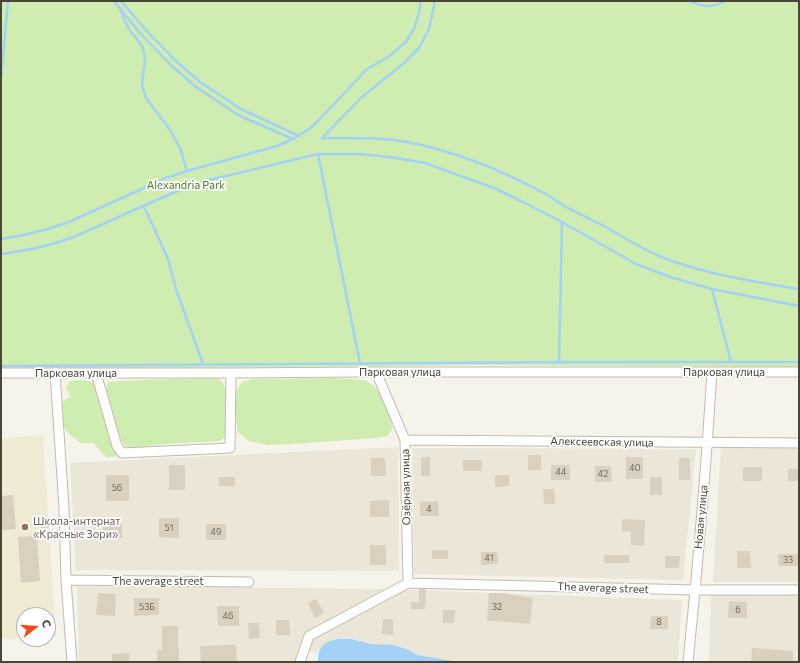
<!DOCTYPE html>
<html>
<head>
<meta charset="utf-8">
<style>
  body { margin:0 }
  #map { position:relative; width:800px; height:663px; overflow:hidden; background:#f6f3eb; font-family:Commissioner,sans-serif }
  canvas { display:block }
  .frame { position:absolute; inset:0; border:2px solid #4b4538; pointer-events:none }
  .north { position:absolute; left:16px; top:607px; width:40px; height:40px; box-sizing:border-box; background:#fff; border:1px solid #b7b5af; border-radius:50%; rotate:73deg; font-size:11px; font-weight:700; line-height:16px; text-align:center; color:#4b4538 }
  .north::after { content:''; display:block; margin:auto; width:14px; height:18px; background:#ff4619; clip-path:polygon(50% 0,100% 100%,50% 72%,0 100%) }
</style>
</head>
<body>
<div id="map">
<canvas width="800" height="663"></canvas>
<div class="frame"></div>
<div class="north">С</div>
</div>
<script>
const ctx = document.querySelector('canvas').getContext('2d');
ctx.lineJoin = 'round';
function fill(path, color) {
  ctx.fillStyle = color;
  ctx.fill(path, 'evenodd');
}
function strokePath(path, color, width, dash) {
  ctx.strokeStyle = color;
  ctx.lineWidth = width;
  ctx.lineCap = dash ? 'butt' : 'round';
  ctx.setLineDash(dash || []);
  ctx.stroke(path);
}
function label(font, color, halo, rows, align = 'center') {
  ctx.font = font + ' Commissioner,sans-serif';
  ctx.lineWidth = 3.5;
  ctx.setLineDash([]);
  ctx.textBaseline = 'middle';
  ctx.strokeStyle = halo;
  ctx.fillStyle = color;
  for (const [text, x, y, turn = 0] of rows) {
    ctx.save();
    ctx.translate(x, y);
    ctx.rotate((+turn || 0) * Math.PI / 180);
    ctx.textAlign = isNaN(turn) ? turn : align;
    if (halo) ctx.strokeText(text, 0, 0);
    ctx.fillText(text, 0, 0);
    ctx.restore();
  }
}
fill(new Path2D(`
  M398 447 399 571 76 570 70 463Z
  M721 447 799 448V582H713Z
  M412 448 696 449 683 580 414 574Z
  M77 586 386 589 682 600 678 662H457L413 657 383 645 354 640 327 643 315 653 298 647 295 662H79Z
  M711 595H799V662H709Z`), '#ebe6d8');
fill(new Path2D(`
  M43 435 56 636H48V615H24V638L1 639V438Z`), '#f0e9d4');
fill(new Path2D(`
  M1 1H799V367L476 365 1 370Z
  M208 377C211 378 217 378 220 380 231 386 226 426 225 437L220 441 165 444 129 448 123 444 115 423 106 388 108 382C141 379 174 380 208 377Z
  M335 378 365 380 375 387 383 398 391 416 392 430 387 436 376 438 293 444 268 445 249 441 238 432 235 415 236 391 242 382 253 379H282Z
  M76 380 89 381 95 383 117 453 115 456 107 458 93 443H81L69 434 61 423V405L66 399 71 397 66 388 69 382Z`), '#cfedb1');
fill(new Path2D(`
  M339 639H351L372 644 394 645 409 650 417 655 459 662H318C318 646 323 642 339 639Z`), '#a4d1f6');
strokePath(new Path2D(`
  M114 1 139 32 171 65 196 87 238 115 293 139
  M121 1 144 28 175 60 200 82 241 109 299 136
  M435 1 429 29 419 48 404 63 362 97 322 138C350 138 379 137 407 142 455 151 503 171 546 194 553 198 559 203 566 207 579 214 592 220 604 226 625 238 646 252 669 260 710 275 756 282 799 289
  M690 1C701 7 713 8 725 1
  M796 1 799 2
  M120 8 124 19 130 31 137 39 143 48 145 60 142 84 146 98 170 130 180 148 187 171 277 146 293 139 309 129 318 121 367 69 388 57 405 43 414 29 419 13 421 1
  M1 79 8 1
  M143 206 180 190 209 180 318 154
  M1 239 19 236 48 229 69 222 166 178 187 171
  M1 254C26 251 50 246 73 237 96 228 120 216 143 206L148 215 168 259 176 289 203 364
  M559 362 562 222 636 264 670 277 712 289
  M731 362 712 289 799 306
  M360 363 318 154H358L390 157 425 163 494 188 525 203 562 222
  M1 366 577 362H799`), '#a4d1f6', 2.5);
fill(new Path2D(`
  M528 455H541V470H528Z
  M421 457H430V476H421Z
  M626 457H643V479H626Z
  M371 458H385L386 476H371Z
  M679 458H690V480H679Z
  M463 460H482V471H463Z
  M169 465H185V490H169Z
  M551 465H570V480H551Z
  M595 466H611L612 482H595Z
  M743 467H762V481H743Z
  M788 469H799V481H788Z
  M106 475H129V501H106Z
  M495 475H509V486L495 487Z
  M219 477H235V486H219Z
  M650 477H662V495H650Z
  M543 489H554L555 504H544Z
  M13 495 16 529 1 530V496Z
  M389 500V517H370V501Z
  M438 501 439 516H420V502Z
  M40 517H49V528H41Z
  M159 518H179V538L159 537Z
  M622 519 645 520 644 546 631 545V532L622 531Z
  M103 524H122V538H103Z
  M206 524H226V540H206Z
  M37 536 40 581 21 583 18 537Z
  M370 545H386V565H370Z
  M432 550H448V559H432Z
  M737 551H750L751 568H737Z
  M481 552H497L498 564 481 565Z
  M778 554H798L799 566H778Z
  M604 555H629V563H604Z
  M665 556H680L679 568H665Z
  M419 589H426L425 609H411V602H419Z
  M98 593 116 594 115 616 96 615Z
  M489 593H506V594L533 598 530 624 510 622 487 621Z
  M134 598H159V615L134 616Z
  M316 599 324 613 315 618 308 603Z
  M729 601 747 602V618H728Z
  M217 606H239V626H218Z
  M443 610H455L454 623H443Z
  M651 616H668V629H650Z
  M383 619H393V635L382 634Z
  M276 620H289L290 635H276Z
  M248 623H259L260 638 249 639Z
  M162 626H178V649H179V662H157V650H162Z
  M236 645 237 662H201L200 646Z
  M752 648 793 651V662H751Z
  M129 653V662H112V654Z`), '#d9d0bf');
const street = new Path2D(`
  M55 372 64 508 66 580 72 662
  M376 372 405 440 408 583
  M1 373H231L360 372H799
  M96 373 117 446 122 453 230 448 231 373
  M405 440 799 443
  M66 580 249 582
  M300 662 309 636 408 583 695 590H799
  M688 662C698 565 706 469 712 372`);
strokePath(street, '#c3bcac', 11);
strokePath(street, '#fff', 9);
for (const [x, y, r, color] of [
  [25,527,4,"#8d6e63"]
]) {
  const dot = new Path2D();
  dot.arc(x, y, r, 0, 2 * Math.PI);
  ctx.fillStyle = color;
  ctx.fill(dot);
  strokePath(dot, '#fff', 1.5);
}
label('9px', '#6e685a', null, [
  ["40",635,468],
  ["44",561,472],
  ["42",603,474],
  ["56",117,488],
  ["4",429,509],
  ["51",169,528],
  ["49",216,532],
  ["41",489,558],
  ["33",788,560],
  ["53Б",147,607],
  ["32",497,607],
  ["6",738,610],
  ["46",228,616],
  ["8",659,622]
]);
label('11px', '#448325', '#fff', [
  ["Alexandria Park",186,185]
]);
label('11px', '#4b4538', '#fff', [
  ["Парковая улица",400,372],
  ["Парковая улица",724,372],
  ["Парковая улица",76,373],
  ["Алексеевская улица",602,442,1],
  ["Озёрная улица",406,487,-91],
  ["Новая улица",701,517,-85],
  ["The average street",158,581],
  ["The average street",603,588,2]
]);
label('11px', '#785e54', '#fff', [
  ["Школа-интернат",33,521],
  ["«Красные Зори»",33,534]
], 'left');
</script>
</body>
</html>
